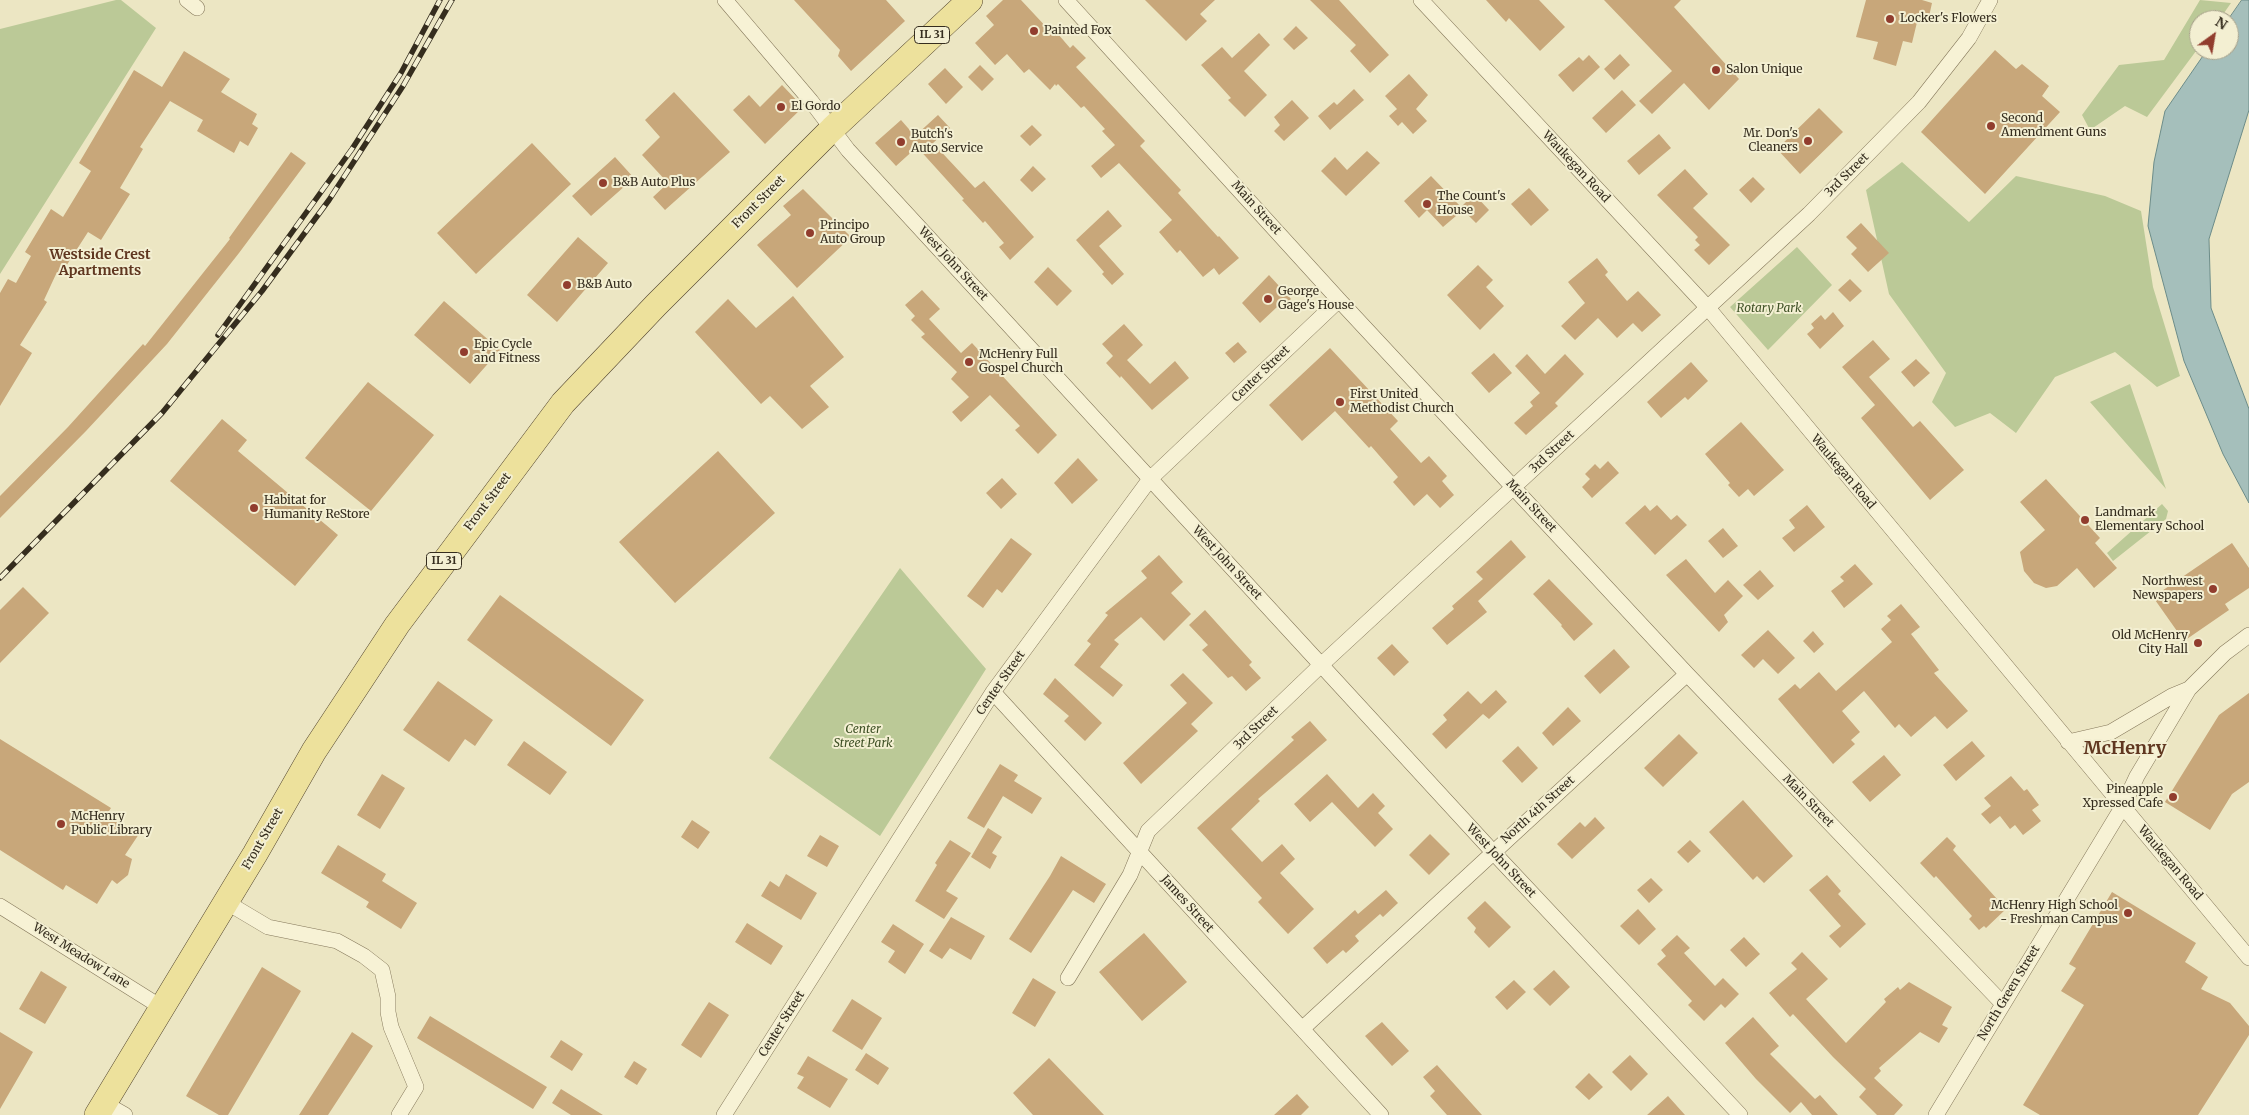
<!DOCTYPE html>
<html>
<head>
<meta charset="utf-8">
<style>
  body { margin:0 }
  #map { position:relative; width:2249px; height:1115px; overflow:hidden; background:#ece6c3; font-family:Merriweather,serif }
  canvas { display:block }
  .north { position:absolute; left:2189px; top:10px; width:50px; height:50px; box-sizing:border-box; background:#f3efd2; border:1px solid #a7a18a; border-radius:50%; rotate:32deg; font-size:14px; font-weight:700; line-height:20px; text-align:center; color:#352d1e }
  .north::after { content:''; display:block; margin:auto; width:18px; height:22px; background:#913d2e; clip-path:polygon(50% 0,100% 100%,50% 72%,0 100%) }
</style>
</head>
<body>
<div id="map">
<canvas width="2249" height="1115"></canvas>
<div class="north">N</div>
</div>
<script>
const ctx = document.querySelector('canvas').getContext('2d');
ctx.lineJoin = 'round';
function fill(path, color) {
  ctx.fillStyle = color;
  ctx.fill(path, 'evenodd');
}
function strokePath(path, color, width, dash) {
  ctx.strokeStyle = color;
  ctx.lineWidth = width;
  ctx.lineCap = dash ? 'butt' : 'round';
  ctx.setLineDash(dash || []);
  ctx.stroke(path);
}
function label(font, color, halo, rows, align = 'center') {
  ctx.font = font + ' Merriweather,serif';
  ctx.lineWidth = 4;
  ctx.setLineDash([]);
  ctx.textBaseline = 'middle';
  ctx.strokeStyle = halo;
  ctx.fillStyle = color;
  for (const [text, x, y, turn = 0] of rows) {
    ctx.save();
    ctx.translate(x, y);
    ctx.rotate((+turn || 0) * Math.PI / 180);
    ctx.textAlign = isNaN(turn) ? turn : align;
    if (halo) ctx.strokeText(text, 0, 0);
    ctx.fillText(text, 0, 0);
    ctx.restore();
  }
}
fill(new Path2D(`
  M116 0H121L156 28 0 274V29Z
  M2200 0 2231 3 2219 20H2199V47L2147 117 2125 106 2090 130 2082 115 2119 65 2164 60Z
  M1902 162 1969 222 2016 176 2105 196 2141 211 2153 287 2180 376 2157 387 2115 352 2055 377 2016 433 1990 413 1955 427 1932 402 1946 373 1889 294 1866 190Z
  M1797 247 1832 285 1768 350 1730 307Z
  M2130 384 2166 489 2090 402Z
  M2162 504 2168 511 2166 519 2113 561 2107 553Z
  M900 568 986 669 880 836 769 758Z`), '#bbc997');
const water = new Path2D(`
  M2242 0H2249V110L2209 239 2211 308 2249 409V503L2223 454 2184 361 2148 226 2154 162 2165 111 2207 50H2229L2228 20Z`);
fill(water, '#a5bfbb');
strokePath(water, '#6c8c89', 1);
fill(new Path2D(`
  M794 0H886L905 21 851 71 838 56 840 50Z
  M1003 0H1021L1049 30 1052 27 1070 48 1073 45 1086 58 1076 67 1145 141 1140 146 1181 190 1178 193 1218 237 1219 236 1239 258 1219 275 1214 268 1203 277 1180 250 1177 253 1159 232 1172 220 1119 163 1101 178 1091 166 1115 145 1102 131 1105 129 1084 106 1081 108 1058 84 1056 86 1055 84 1050 90 1029 69 1024 73 1007 54 995 65 975 43 994 25 986 16Z
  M1145 0H1215L1200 14 1207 21 1186 41Z
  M1310 0H1339L1389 55 1370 73 1350 51 1356 45Z
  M1486 0H1539L1565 27 1540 51 1509 18 1506 22Z
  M1604 0H1681L1674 7 1739 79 1709 110 1684 83 1652 114 1639 101 1672 71Z
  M1866 0H1922L1932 3 1928 21 1918 18 1912 43 1903 41 1896 66 1873 59 1878 42 1856 37Z
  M1296 26 1308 38 1294 50 1283 39Z
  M1259 33 1270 45 1244 71 1267 95 1245 117 1228 100 1231 98 1201 65 1222 47 1232 58Z
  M1995 50 2016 69 2022 64 2049 86 2042 96 2060 112 1985 194 1921 132Z
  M184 51 230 79 221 92 257 114 252 124 258 128 248 146 240 141 234 153 197 131 203 120 170 101 140 147 143 149 120 188 130 194 101 240 88 232 61 274 57 272 44 300 47 302 20 345 32 353 0 406V293L8 279 16 283 31 256 25 252 51 209 63 217 91 171 79 163 134 70 162 87Z
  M1620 54 1630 65 1614 80 1604 69Z
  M1589 55 1600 67 1573 92 1558 75 1579 57 1583 61Z
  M980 65 994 79 982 91 968 77Z
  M945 68 963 87 946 104 928 84Z
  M1409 74 1428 95 1416 109 1427 121 1413 134 1402 122 1398 126 1389 116 1397 109 1385 96Z
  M782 85 803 107 765 144 733 110 749 95 760 107Z
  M1354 89 1364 100 1330 130 1318 116 1334 102 1337 105Z
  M1622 90 1636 105 1606 133 1592 118Z
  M674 92 730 152 665 210 653 197 668 183 642 155 660 137 645 120Z
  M1292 100 1309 118 1284 141 1274 131 1280 125 1274 117Z
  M1819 108 1843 132 1800 174 1777 149Z
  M938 115 950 128 933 143 975 188 984 181 1034 237 1010 260 999 247 1004 243 985 221 983 223 962 200 964 199 917 147 896 166 875 143 901 120 915 136Z
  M1032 125 1042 135 1030 146 1020 136Z
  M1659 134 1671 148 1639 175 1627 161Z
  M532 143 571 184 476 274 437 233Z
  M1367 151 1380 163 1346 196 1321 171 1335 157 1347 170Z
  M291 152 306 163 239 253 167 344 86 431 0 518V496L68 427 143 344 145 346 230 239 229 238Z
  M615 157 634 178 591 216 572 196Z
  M1033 166 1046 179 1032 192 1020 180Z
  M1685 169 1708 194 1693 208 1730 245 1709 265 1694 250 1700 245 1695 240 1698 237 1657 195Z
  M1431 176 1461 207 1474 194 1489 210 1476 223 1463 210 1443 227 1427 210 1419 218 1404 201Z
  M1753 177 1765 189 1751 203 1739 190Z
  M1529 188 1549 210 1531 226 1511 204Z
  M803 189 851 237 797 288 757 245 791 215 783 206Z
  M1108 210 1122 226 1099 246 1124 274 1112 285 1102 274 1104 272 1076 240Z
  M1861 223 1889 253 1868 272 1851 254 1857 248 1846 237Z
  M578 237 608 263 557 322 527 295Z
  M1597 258 1608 272 1605 275 1627 301 1638 291 1661 315 1642 332 1633 323 1617 338 1598 318 1575 340 1561 326 1585 303 1568 282Z
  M1478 265 1493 280 1486 287 1504 306 1480 330 1447 295Z
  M1048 267 1072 291 1057 306 1034 282Z
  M1269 275 1291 299 1279 310 1277 307 1260 323 1242 303Z
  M1850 279 1862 291 1850 302 1838 290Z
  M922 290 940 309 929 319 961 353 972 343 1057 435 1038 454 1015 430 1020 426 990 395 961 422 952 412 969 397 951 379 957 372 921 337 925 334 911 320 915 316 905 305Z
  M793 296 844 357 810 386 829 407 802 429 770 396 761 404 695 332 728 299 756 328Z
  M444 301 500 350 470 384 414 335Z
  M1833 312 1844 326 1820 349 1807 334 1814 328 1811 324 1821 315 1825 320Z
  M1124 324 1143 345 1127 360 1150 384 1175 361 1189 378 1152 410 1121 376 1120 378 1106 363 1113 356 1102 344Z
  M1873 340 1890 359 1869 377 1913 427 1920 421 1964 470 1930 500 1861 418 1875 405 1842 367Z
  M1238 342 1247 352 1234 363 1225 353Z
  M1330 348 1398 421 1390 429 1421 463 1429 456 1447 476 1442 481 1454 495 1440 508 1427 494 1414 506 1393 482 1398 477 1371 446 1369 448 1335 411 1302 441 1269 405Z
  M1494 353 1512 373 1489 393 1471 373Z
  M1527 354 1545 374 1565 354 1584 374 1555 403 1558 406 1526 435 1514 423 1533 406 1530 402 1540 393 1515 366Z
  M1916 359 1930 373 1914 387 1901 372Z
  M1691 362 1708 381 1688 400 1685 397 1661 418 1647 402Z
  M368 382 434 435 371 511 305 458Z
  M222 419 247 440 238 451 338 535 295 586 170 481Z
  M1741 422 1784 470 1754 496 1748 489 1739 497 1728 485 1730 483 1705 454Z
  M718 451 775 513 675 603 619 542Z
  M1078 458 1098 480 1072 504 1054 483Z
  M1608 461 1619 473 1592 498 1582 487 1590 479 1585 474 1595 464 1600 469Z
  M1002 478 1017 494 1001 509 986 493Z
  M2046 479 2100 538 2095 543 2117 568 2094 588 2077 568 2057 586 2046 588 2034 583 2024 571 2020 552 2045 530 2020 502Z
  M1645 505 1650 511 1657 505 1671 520 1677 515 1687 525 1655 555 1625 523Z
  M1807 505 1825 527 1794 552 1782 538 1795 528 1789 520Z
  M1723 528 1738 546 1723 558 1708 541Z
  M1011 538 1032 554 1002 593 997 589 983 608 967 596Z
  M1511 540 1526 557 1478 601 1487 612 1447 645 1432 628 1454 609 1452 606 1483 579 1476 572Z
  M2232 543 2249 568V588L2225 604 2229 610 2184 641 2153 597Z
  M1159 555 1183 582 1171 593 1191 614 1164 641 1141 617 1114 640 1119 644 1100 667 1123 685 1113 697 1074 665 1091 644 1087 641 1108 615 1105 613 1147 578 1141 571Z
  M1686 559 1715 593 1728 580 1743 596 1724 615 1728 622 1719 632 1666 575Z
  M1855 564 1873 584 1844 608 1831 591 1844 581 1840 577Z
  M1760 570 1774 586 1758 600 1743 585Z
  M1549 579 1593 624 1574 641 1561 626 1562 625 1533 594Z
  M23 587 49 613 0 663V610Z
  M500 595 644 700 611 746 467 640Z
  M1901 604 1920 627 1911 634 1939 670 1934 673 1968 711 1947 729 1935 716 1911 737 1899 724 1895 728 1864 691 1842 711 1860 732 1851 740 1855 744 1833 764 1778 699 1795 684 1800 689 1819 672 1836 691 1892 642 1881 629 1891 620 1887 616Z
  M1205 610 1252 662 1249 665 1261 678 1246 691 1232 676 1228 678 1202 650 1208 645 1189 625Z
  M1768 630 1795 658 1778 674 1763 659 1754 668 1741 655Z
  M1813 631 1824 644 1814 653 1803 641Z
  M1392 644 1409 662 1394 676 1377 658Z
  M1614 649 1630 667 1600 694 1584 676Z
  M1183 673 1213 703 1191 724 1198 731 1141 784 1123 763 1187 703 1170 685Z
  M1055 678 1102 723 1085 741 1064 721 1069 716 1043 694Z
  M438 681 493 720 475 746 465 739 449 762 403 730Z
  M1496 690 1507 702 1489 719 1483 714 1446 749 1432 734 1447 720 1443 715 1468 691 1481 704Z
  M2249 693V782L2232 794 2210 830 2165 802 2219 715Z
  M1568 707 1581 721 1553 746 1542 733Z
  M1310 721 1327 740 1258 799 1260 801 1231 829 1262 862 1282 844 1295 859 1280 873 1314 909 1288 934 1258 902 1262 898 1197 828 1294 740 1291 737Z
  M1679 734 1698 753 1663 787 1644 768Z
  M0 739 111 808 107 814 139 834 125 855 132 859 128 875 117 884 112 880 97 904 66 885 63 890 0 850Z
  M524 741 567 772 550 795 507 765Z
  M1972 741 1985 756 1956 781 1943 765Z
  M1518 746 1538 768 1522 783 1502 761Z
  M1884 755 1901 775 1870 802 1852 782Z
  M1000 764 1018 775 1014 781 1042 798 1032 814 1003 796 984 828 967 818Z
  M382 774 405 788 380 829 357 815Z
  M1327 774 1358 808 1373 793 1385 806 1378 813 1393 829 1375 847 1332 802 1310 822 1294 804Z
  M2011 776 2024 791 2027 789 2039 805 2032 810 2041 821 2023 835 2015 825 2010 829 2000 816 1990 824 1981 814 1991 806 1984 798Z
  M1743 800 1793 856 1764 883 1757 876 1753 880 1709 832Z
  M1595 817 1605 828 1572 859 1557 844 1580 822 1585 827Z
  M692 820 710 832 698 849 681 837Z
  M988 828 1002 837 992 853 997 856 990 869 971 857Z
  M1430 834 1450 854 1429 875 1409 855Z
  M820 835 839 846 827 867 807 856Z
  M1947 837 1956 846 1953 850 2006 909 1986 928 1984 926 1979 930 1969 919 1972 916 1936 876 1934 878 1920 863Z
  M950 840 971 853 946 891 958 898 944 919 915 901 937 865 935 863Z
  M1690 840 1701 851 1688 863 1677 852Z
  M338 845 386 874 382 881 417 903 401 929 366 907 369 902 321 873Z
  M1061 856 1106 884 1094 903 1073 890 1031 953 1009 939 1050 876Z
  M786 874 817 893 801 920 761 896 770 881 779 887Z
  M1827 875 1841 891 1838 894 1866 924 1840 948 1829 936 1841 926 1809 890Z
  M1651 878 1663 890 1649 903 1637 890Z
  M1386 890 1398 903 1383 917 1380 914 1355 936 1359 941 1346 953 1343 950 1327 964 1313 948 1355 910 1358 914Z
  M2112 892 2196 943 2185 962 2208 977 2201 989 2230 1003 2249 1026V1035L2198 1115H2040L2023 1105 2084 1005 2061 991 2076 968 2069 964Z
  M1485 901 1511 927 1489 948 1474 932 1476 928 1467 918Z
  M1638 909 1656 929 1639 945 1620 926Z
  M951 917 985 936 971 960 950 948 942 959 929 951Z
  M747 923 783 946 771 965 735 942Z
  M893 924 924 944 905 974 888 962 895 951 881 942Z
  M1144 933 1187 982 1142 1021 1099 972Z
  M1677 935 1690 948 1684 953 1715 986 1723 978 1739 994 1725 1008 1721 1004 1704 1021 1688 1005 1692 1001 1657 964 1666 956 1661 950Z
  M1744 937 1760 954 1746 967 1730 950Z
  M1802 952 1828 979 1806 999 1846 1043 1886 1002 1884 999 1898 987 1900 990 1909 982 1952 1007 1942 1025 1948 1028 1939 1043 1920 1032 1879 1068 1881 1071 1874 1078 1903 1105 1894 1115H1877L1859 1097 1866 1089 1833 1057 1793 1014 1790 1017 1769 993 1797 969 1791 963Z
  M262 967 301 991 228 1115H219L186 1096Z
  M1554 970 1570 987 1550 1006 1533 989Z
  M41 971 67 987 45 1024 19 1009Z
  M1033 978 1056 992 1035 1027 1012 1013Z
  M1514 980 1526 992 1507 1010 1495 997Z
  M852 999 882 1018 862 1050 832 1031Z
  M709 1002 729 1015 701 1058 681 1045Z
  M430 1016 547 1087 533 1109 417 1038Z
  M1753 1017 1779 1046 1770 1054 1815 1099 1820 1095 1838 1115H1812L1801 1102 1790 1113 1756 1079 1725 1043Z
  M1382 1022 1409 1051 1392 1066 1365 1036Z
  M0 1032 33 1052 0 1109Z
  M352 1032 373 1046 328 1115H299Z
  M561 1040 583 1054 572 1071 550 1057Z
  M866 1053 889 1068 878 1085 855 1070Z
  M1630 1055 1648 1074 1631 1091 1612 1072Z
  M808 1056 848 1079 830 1108 797 1088 804 1077 797 1074Z
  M1049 1058 1104 1115H1033L1013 1093Z
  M634 1061 647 1069 637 1085 624 1077Z
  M1437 1065 1482 1115H1447L1430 1096 1435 1091 1423 1077Z
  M1589 1073 1603 1087 1589 1100 1575 1087Z
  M561 1089 603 1115H571L552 1103Z
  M1297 1094 1309 1107 1301 1115H1274Z
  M1668 1096 1685 1115H1647Z`), '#c8a77a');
const street = new Path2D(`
  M187 0 197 8
  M725 0 811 101 848 150 1493 852 1740 1115
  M1066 0 1339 300 1687 674 2003 1004
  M1421 0 1708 308 2249 958
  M993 692 1381 1115
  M2068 742 2111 732 2172 696 2189 689
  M226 902 268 927 337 941 364 956 382 970 388 997V1012L391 1027 416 1087 399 1115
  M0 906 161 1007
  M1068 978 1130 875 1148 831 1321 665 1809 214 1919 102 1969 38 1990 0
  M1302 1029 1687 674
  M104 1103 125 1115
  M724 1115 993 692 1150 479 1339 300
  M1936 1115 2123 806 2137 776 2189 689 2225 653 2249 635`);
const primary = new Path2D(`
  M97 1115 255 854 314 751 397 625 563 403 656 305 832 129 970 0`);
strokePath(street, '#85785b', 16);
strokePath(primary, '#53452f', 26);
strokePath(street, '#f7f2d5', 15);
strokePath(primary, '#ede19c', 25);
const rail = new Path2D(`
  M218 335 352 149 401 73 440 0
  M0 578 162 413 262 291 329 200 403 86 452 0`);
strokePath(rail, '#352d1e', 5.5);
strokePath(rail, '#f3efd2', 4, [11]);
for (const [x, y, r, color] of [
  [1890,19,5,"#913d2e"],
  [1034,31,5,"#913d2e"],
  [1716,70,5,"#913d2e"],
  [781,107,5,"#913d2e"],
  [1991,126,5,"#913d2e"],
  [1808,141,5,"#913d2e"],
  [901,142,5,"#913d2e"],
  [603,183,5,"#913d2e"],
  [1427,204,5,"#913d2e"],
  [810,233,5,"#913d2e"],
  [567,285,5,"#913d2e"],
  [1268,299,5,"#913d2e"],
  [464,352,5,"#913d2e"],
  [969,362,5,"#913d2e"],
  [1340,402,5,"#913d2e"],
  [254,508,5,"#913d2e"],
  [2085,520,5,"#913d2e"],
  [2213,589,5,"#913d2e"],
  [2198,643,5,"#913d2e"],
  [2173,797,5,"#913d2e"],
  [61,824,5,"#913d2e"],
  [2128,913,5,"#913d2e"]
]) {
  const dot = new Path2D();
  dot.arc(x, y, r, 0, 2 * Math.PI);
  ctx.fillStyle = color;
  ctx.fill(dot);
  strokePath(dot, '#f3efd2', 2);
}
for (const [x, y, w] of [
  [932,35,35],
  [444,561,35]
]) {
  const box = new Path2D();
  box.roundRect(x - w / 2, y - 8.5, w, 17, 4);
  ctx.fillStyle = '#f3efd2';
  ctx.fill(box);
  strokePath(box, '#352d1e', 1);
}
label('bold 11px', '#352d1e', null, [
  ["IL 31",932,35],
  ["IL 31",444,561]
]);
label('12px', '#352d1e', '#f3efd2', [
  ["Locker's Flowers",1900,19],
  ["Painted Fox",1044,31],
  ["Salon Unique",1726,70],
  ["El Gordo",791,107],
  ["Second",2001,119],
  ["Amendment Guns",2001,133],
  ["Mr. Don's",1798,134,"right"],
  ["Cleaners",1798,148,"right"],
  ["Butch's",911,135],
  ["Auto Service",911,149],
  ["B&B Auto Plus",613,183],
  ["The Count's",1437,197],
  ["House",1437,211],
  ["Principo",820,226],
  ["Auto Group",820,240],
  ["B&B Auto",577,285],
  ["George",1278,292],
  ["Gage's House",1278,306],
  ["Epic Cycle",474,345],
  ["and Fitness",474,359],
  ["McHenry Full",979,355],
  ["Gospel Church",979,369],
  ["First United",1350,395],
  ["Methodist Church",1350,409],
  ["Habitat for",264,501],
  ["Humanity ReStore",264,515],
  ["Landmark",2095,513],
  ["Elementary School",2095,527],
  ["Northwest",2203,582,"right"],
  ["Newspapers",2203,596,"right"],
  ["Old McHenry",2188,636,"right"],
  ["City Hall",2188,650,"right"],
  ["Pineapple",2163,790,"right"],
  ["Xpressed Cafe",2163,804,"right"],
  ["McHenry",71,817],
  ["Public Library",71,831],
  ["McHenry High School",2118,906,"right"],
  ["- Freshman Campus",2118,920,"right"]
], 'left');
label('12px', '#352d1e', '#f3efd2', [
  ["Waukegan Road",1576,167,47],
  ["3rd Street",1847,175,-45],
  ["Front Street",759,202,-45],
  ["Main Street",1256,208,48],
  ["West John Street",953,264,47],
  ["Center Street",1261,374,-44],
  ["3rd Street",1552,452,-43],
  ["Waukegan Road",1843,472,50],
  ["Front Street",488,502,-53],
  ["Main Street",1531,506,47],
  ["West John Street",1227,563,47],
  ["Center Street",1001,683,-55],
  ["3rd Street",1256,728,-44],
  ["Main Street",1808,801,46],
  ["North 4th Street",1538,810,-42],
  ["Front Street",263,839,-60],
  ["West John Street",1501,861,47],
  ["Waukegan Road",2170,863,50],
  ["James Street",1187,904,48],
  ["West Meadow Lane",81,956,32],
  ["North Green Street",2009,993,-59],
  ["Center Street",782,1024,-58]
]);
label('italic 12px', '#3f5126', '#f3efd2', [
  ["Rotary Park",1769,309],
  ["Center",863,730],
  ["Street Park",863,744]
]);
label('bold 14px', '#603720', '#f3efd2', [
  ["Westside Crest",100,255],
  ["Apartments",100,271]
]);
label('bold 18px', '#603720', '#f3efd2', [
  ["McHenry",2125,749]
]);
</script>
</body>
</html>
